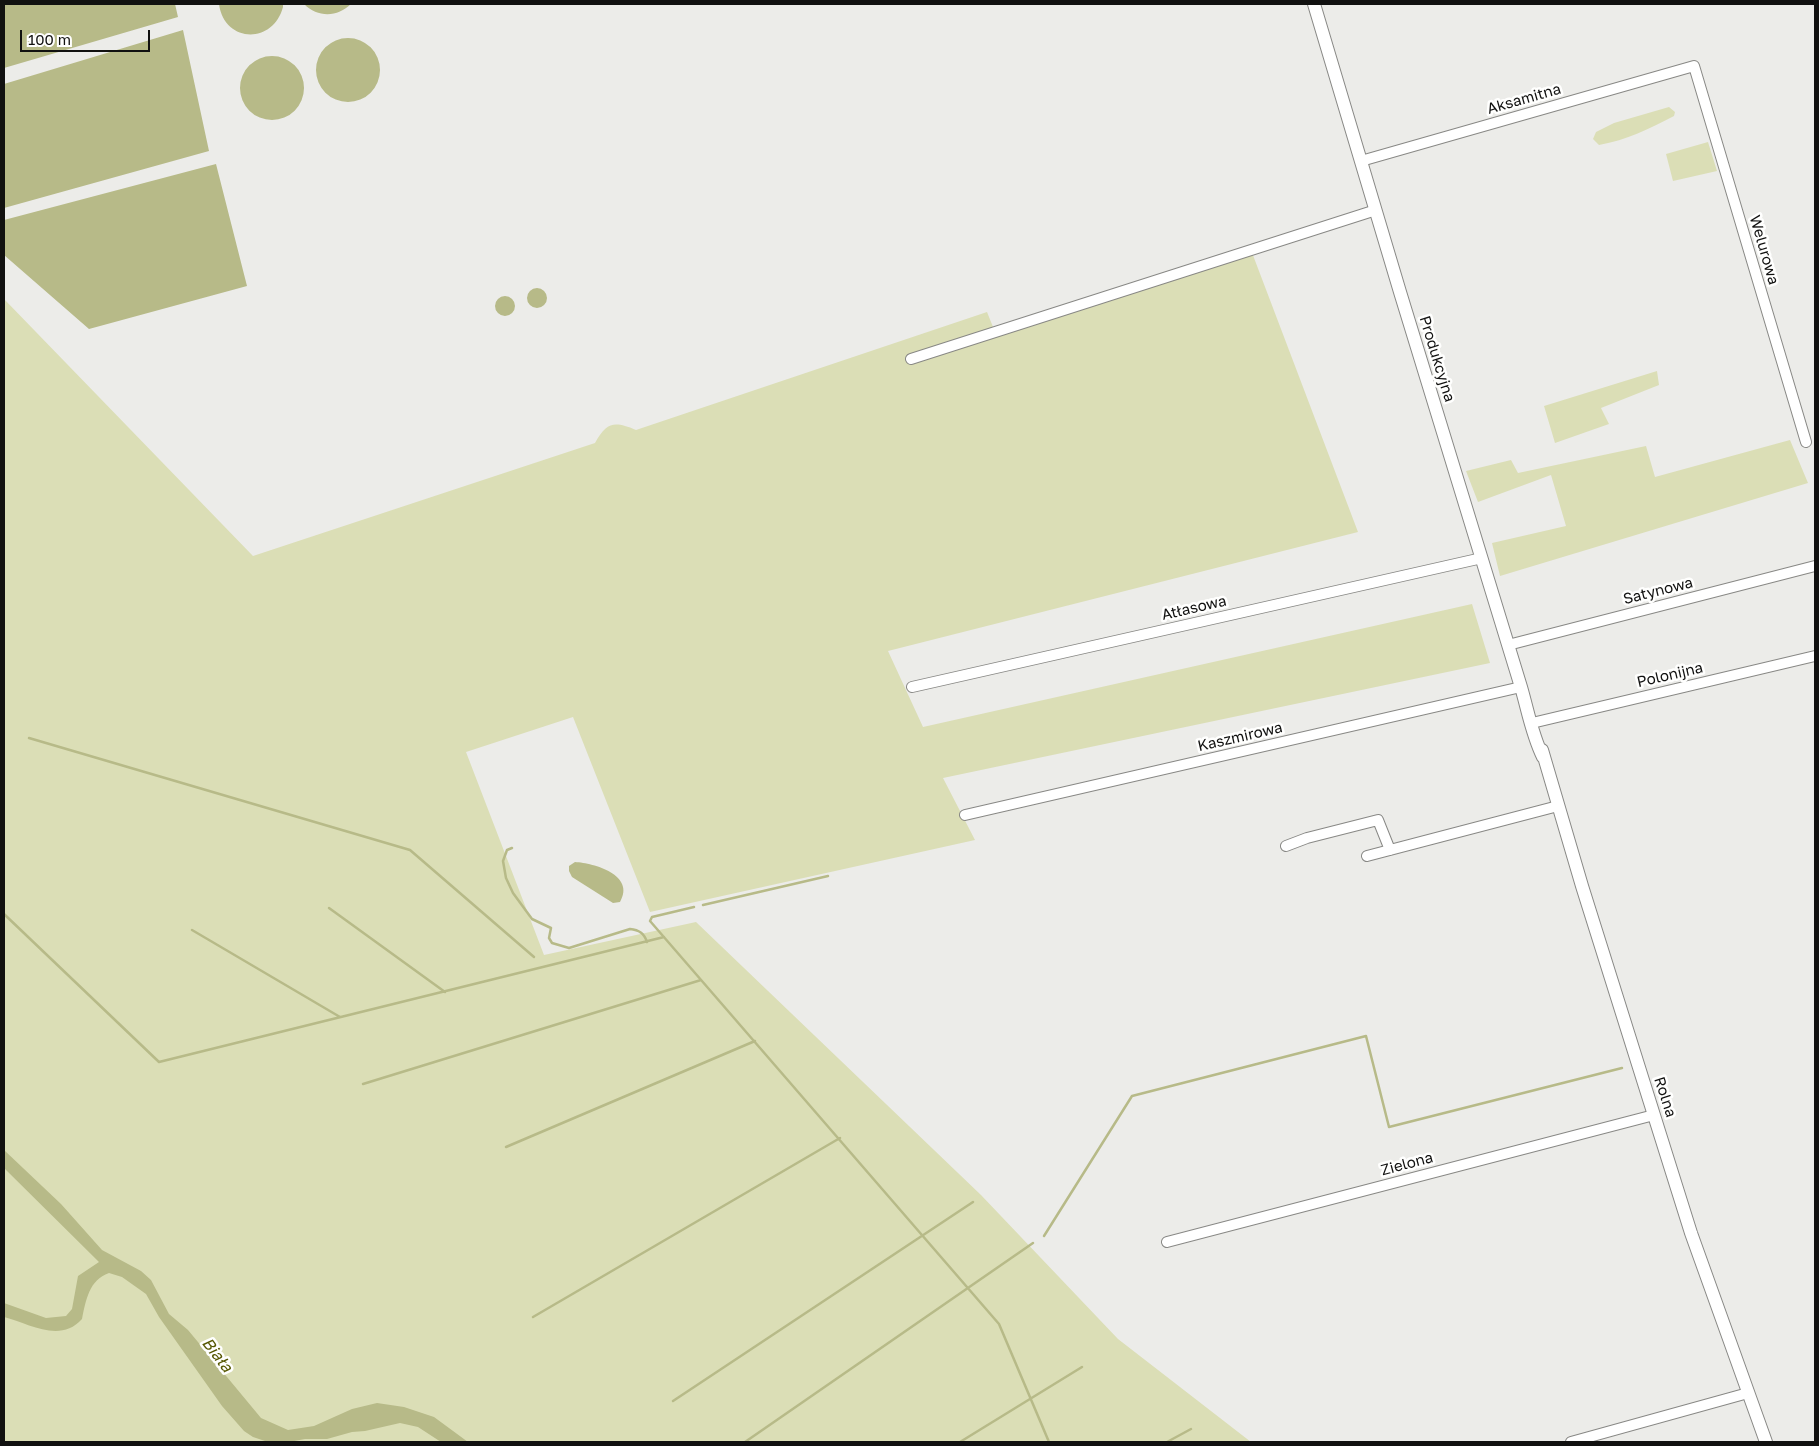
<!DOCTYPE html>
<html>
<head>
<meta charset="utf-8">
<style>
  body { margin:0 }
  #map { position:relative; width:1819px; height:1446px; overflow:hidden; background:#ecece9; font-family:"Golos Text",sans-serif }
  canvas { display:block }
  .frame { position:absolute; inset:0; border:5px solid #111110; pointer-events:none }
  .scale { position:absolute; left:20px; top:30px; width:130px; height:22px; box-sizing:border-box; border:2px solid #111110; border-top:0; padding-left:6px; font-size:15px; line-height:18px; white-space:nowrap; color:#111110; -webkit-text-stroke:4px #fffffe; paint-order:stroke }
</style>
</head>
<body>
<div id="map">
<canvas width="1819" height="1446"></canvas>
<div class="frame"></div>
<div class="scale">100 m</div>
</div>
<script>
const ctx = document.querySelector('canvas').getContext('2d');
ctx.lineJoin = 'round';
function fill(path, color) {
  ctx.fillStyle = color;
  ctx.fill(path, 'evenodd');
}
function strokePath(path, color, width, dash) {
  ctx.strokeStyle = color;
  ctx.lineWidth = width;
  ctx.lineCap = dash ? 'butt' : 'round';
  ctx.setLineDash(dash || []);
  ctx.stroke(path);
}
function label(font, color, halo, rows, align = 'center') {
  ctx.font = font + ' "Golos Text",sans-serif';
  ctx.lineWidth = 5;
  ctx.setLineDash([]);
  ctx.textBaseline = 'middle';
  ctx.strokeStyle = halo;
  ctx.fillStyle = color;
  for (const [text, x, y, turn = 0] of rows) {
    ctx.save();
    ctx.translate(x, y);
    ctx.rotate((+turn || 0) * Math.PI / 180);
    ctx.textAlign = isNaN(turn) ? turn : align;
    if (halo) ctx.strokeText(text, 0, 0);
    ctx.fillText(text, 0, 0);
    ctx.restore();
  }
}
fill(new Path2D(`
  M1669 107 1675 112 1674 116C1649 129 1627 140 1599 145L1593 139 1596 132 1614 123Z
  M1708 142 1717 171 1673 181 1666 154Z
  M1251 250 1358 532 888 651 923 727 1472 604 1490 663 943 778 975 840 650 912 573 717 466 752 544 955 696 922 981 1195 1118 1339 1251 1442H4V299L253 556 595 443C607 422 614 421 636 430L987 312 995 332Z
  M1657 371 1659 385 1601 408 1609 424 1555 443 1544 406Z
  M1790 440 1808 483 1500 576 1492 543 1566 526 1551 475 1478 502 1466 471 1511 460 1518 473 1646 446 1655 477Z`), '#dbdeb6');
fill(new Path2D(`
  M4 4H175L178 17 4 68Z
  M219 4H283V7C273 45 224 43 219 4Z
  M304 4H351C338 17 318 18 304 4Z
  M183 30 209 151 4 208V84Z
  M316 70a32 32 0 1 1 64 0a32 32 0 1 1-64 0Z
  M240 88a32 32 0 1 1 64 0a32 32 0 1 1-64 0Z
  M216 164 247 286 89 329 4 255V220Z
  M527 298a10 10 0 1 1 20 0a10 10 0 1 1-20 0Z
  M495 306a10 10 0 1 1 20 0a10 10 0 1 1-20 0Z
  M575 862C594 863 636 875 620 902L613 903 572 877 569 871V866Z
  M4 1150 61 1204 102 1250 141 1271 151 1280 169 1314 188 1330 261 1418 288 1430 314 1426 352 1409 377 1403 404 1407 434 1417 468 1442H441L418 1427 400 1423 365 1431 352 1432 327 1439H305L289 1442H268L253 1437 244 1431 222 1406 159 1317 146 1294 122 1277 109 1273C89 1280 86 1300 82 1319 60 1344 28 1323 4 1317V1303L46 1318 66 1316 72 1309 78 1276 99 1262 4 1168Z`), '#b7ba88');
strokePath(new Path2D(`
  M29 738 410 850 534 957
  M512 848 507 850 503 861 506 878 513 893 532 919 551 928 549 938 552 943 569 948 630 929C639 930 644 933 647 942
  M703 905 828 876
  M694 907 652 917 650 921 999 1324 1049 1442
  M329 908 445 992
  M4 914 159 1062 664 937
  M192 930 340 1017
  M363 1084 701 980
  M506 1147 755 1041
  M1044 1236 1132 1096 1366 1036 1389 1127 1622 1068
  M533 1317 840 1138
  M673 1401 973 1202
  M745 1442 1033 1243
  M960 1442 1082 1367
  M1167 1442 1191 1429`), '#b7ba88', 2.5);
const minor = new Path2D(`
  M1361 161 1694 66 1806 442
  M911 359 1376 210
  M1508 645 1815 566
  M912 687 1482 558
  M1532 723 1815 656
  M965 815 1521 687
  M1286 846 1307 838 1378 820 1390 850
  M1367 856 1558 806
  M1167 1242 1654 1115
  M1571 1442 1748 1393`);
const tertiary = new Path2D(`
  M1314 4 1400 292 1521 687C1528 711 1532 735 1543 757
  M1542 750 1582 886 1691 1233 1766 1442`);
strokePath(minor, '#888885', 12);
strokePath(tertiary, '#888885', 14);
strokePath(minor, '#fff', 10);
strokePath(tertiary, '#fff', 12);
label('15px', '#111110', '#fffffe', [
  ["Aksamitna",1524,99,-16],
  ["Welurowa",1764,250,74],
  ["Produkcyjna",1437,359,73],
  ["Satynowa",1658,591,-14],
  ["Atłasowa",1194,608,-13],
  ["Polonijna",1670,675,-13],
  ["Kaszmirowa",1240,737,-13],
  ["Rolna",1665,1097,72],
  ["Zielona",1407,1164,-15]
]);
label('italic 16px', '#555700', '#fffffe', [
  ["Biała",217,1355,52]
]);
</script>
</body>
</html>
